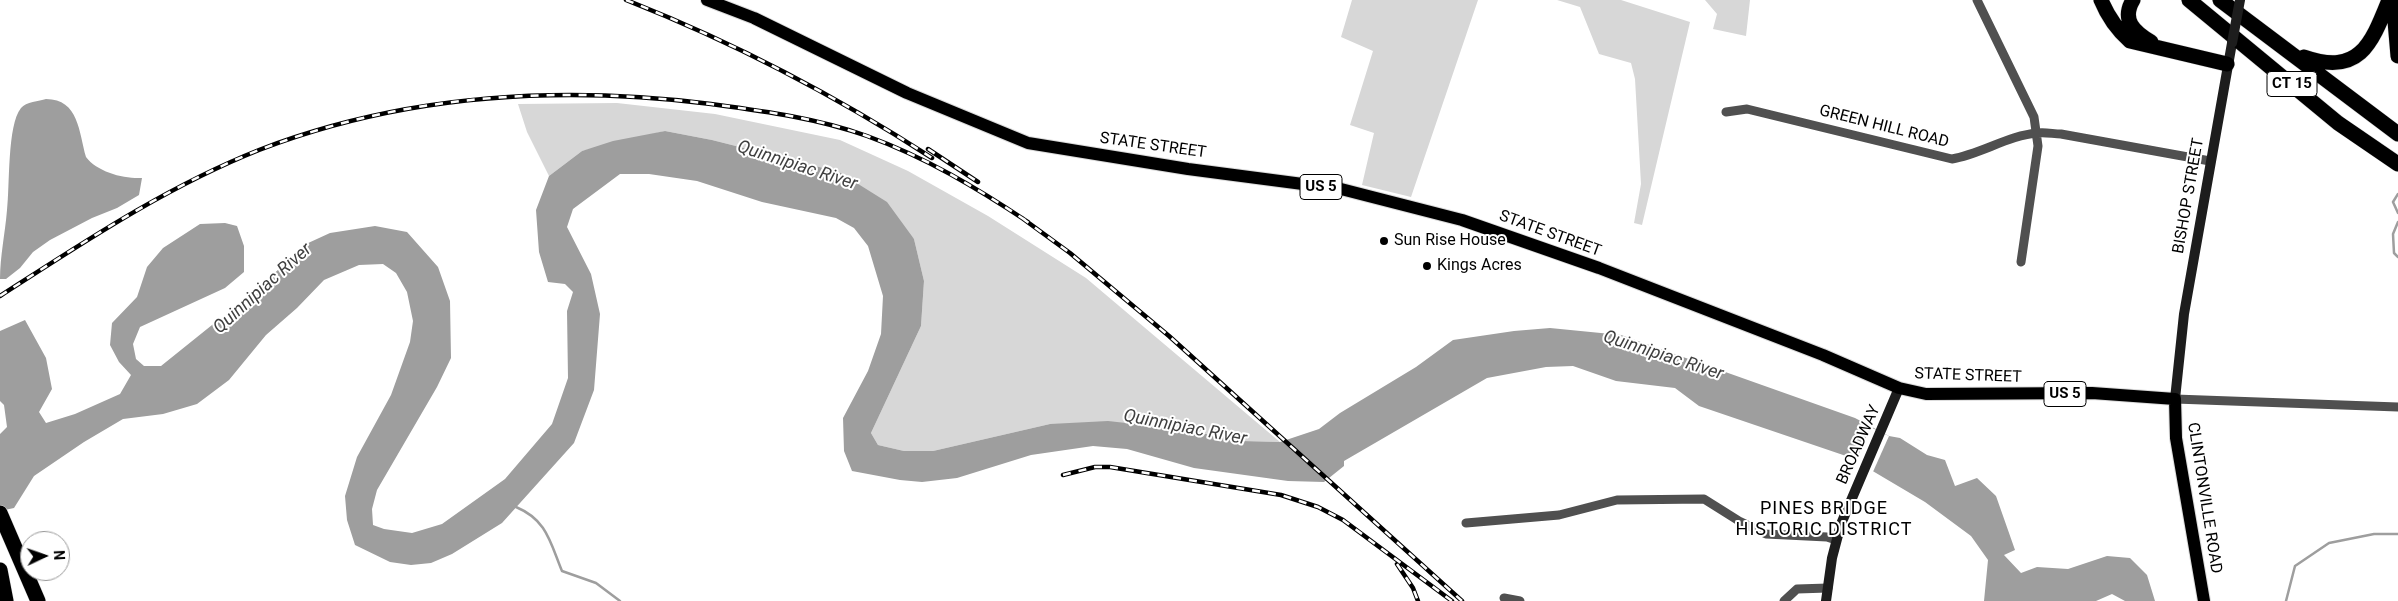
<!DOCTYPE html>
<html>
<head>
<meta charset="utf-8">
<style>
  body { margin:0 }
  #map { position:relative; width:2398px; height:601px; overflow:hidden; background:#fff; font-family:Roboto,sans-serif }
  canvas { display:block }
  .north { position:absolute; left:20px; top:531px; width:50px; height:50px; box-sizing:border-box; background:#fff; border:1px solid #999; border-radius:50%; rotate:87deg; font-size:14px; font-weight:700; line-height:20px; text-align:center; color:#000 }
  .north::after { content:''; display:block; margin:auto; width:18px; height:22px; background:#000; clip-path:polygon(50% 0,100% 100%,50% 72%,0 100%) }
</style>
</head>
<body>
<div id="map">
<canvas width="2398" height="601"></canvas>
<div class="north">N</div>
</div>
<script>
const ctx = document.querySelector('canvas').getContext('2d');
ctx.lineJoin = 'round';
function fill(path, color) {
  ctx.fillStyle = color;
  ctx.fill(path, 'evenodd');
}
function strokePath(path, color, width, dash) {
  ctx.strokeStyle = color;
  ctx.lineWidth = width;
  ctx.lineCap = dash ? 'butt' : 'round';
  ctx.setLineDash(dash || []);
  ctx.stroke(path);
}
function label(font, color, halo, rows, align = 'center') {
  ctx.font = font + ' Roboto,sans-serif';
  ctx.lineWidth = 4;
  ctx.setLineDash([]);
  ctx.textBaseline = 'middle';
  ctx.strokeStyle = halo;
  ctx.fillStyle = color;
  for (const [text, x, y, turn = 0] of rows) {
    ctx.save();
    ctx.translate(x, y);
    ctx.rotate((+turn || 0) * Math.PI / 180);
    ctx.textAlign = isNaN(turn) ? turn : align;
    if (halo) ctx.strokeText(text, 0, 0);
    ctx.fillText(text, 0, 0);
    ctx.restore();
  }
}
fill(new Path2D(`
  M1352 0H1478L1411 197 1362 185 1374 133 1350 125 1373 51 1341 37Z
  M1557 0H1621L1690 22 1642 225 1634 223 1641 184 1635 79 1631 63 1599 54 1580 7Z
  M1705 0H1750L1746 36 1713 29 1717 14Z
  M617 103 715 114 840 140 908 171 988 216 1086 278 1280 442 1242 441 1180 429 1050 424 933 451H904L878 445 871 433 921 326 924 281 914 239 839 172 712 140 665 131 582 151 549 176 527 132 518 104Z`), '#d7d7d7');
fill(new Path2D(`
  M46 99C79 99 79 133 86 157 97 172 124 179 142 178L139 195 117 208 92 218 50 240 33 252 20 268 6 279H0C0 256 5 234 7 210 10 187 7 125 21 108 26 102 39 101 46 99Z
  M665 131 712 140 839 172 887 202 914 239 924 281 921 326 871 433 878 445 904 451H933L1050 424 1108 421 1180 429 1242 441 1280 442 1319 429 1340 413 1416 367 1453 340 1514 331 1550 328 1621 335 1855 418 1889 436 1900 438 1927 455 1945 460 1955 486 1977 478 1996 496 2015 550 2004 555 2021 573 2037 567 2068 569 2107 556 2130 558 2147 575 2155 601H2125L2112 594 2096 601H1984L1988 560 1971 536 1925 502 1849 457 1699 406 1675 388 1616 381 1573 366 1546 367 1487 378 1344 461V466L1324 482 1288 481 1194 468 1127 449 1093 446 1031 455 957 478 922 482 900 480 852 471 844 451 843 418 868 371 881 334 883 296 868 246 854 228 836 218 762 202 697 181 649 174H620L573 209 567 227 591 274 600 314 594 390 574 443 502 523 452 554 431 563 411 565 390 562 355 545 347 520 345 496 357 457 391 395 410 342 413 321 407 292 396 273 383 264 359 265 324 280 297 308 266 335 229 380 197 404 163 414 123 419 84 442 34 476 14 508 0 511V434L7 427 4 405 0 401V331L25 320 46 358 52 389 39 412 46 423 75 414 120 394 131 375 119 362 110 345 112 323 137 297 147 267 163 248 200 224 225 223 237 226 244 246V272L225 288 140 327 133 344 136 359 144 366H161L217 321 247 308 266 281 306 244 330 233 375 226 407 232 438 267 450 301 451 358 437 387 377 490 372 509 373 525 384 529 412 533 442 524 505 479 552 424 568 378 567 311 573 292 565 284 548 282 539 252 536 210 549 176 582 151 613 141Z`), '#9e9e9e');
fill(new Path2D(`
  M1870 427 1889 436 1872 474 1855 463Z`), '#fff');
strokePath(new Path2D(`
  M2398 194 2393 202 2398 213
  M2398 222 2393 234 2394 253 2398 257
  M516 507C547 520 550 542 562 571L596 583 620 601
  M2286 601 2295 566 2329 543 2374 534H2398`), '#9e9e9e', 2.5);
const primary = new Path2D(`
  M707 0 754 18 907 93 1028 143 1188 169 1341 189 1462 220 1599 268 1823 355 1899 388 1926 394 2092 393 2175 399 2176 438 2204 601`);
const motorway = new Path2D(`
  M2101 0C2108 17 2116 29 2130 41L2227 64
  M2133 0C2121 20 2134 32 2151 42
  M2189 0 2338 123 2398 164
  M2220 0 2398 134
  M2398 4 2395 21 2398 56
  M2304 57C2359 76 2371 45 2389 0
  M0 513 38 601
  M0 570 6 601`);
strokePath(primary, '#dbdbdb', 14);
strokePath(motorway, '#dbdbdb', 16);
strokePath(new Path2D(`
  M1977 0 2034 117 2038 146 2021 262
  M1726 112 1747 109 1952 159C1981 154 2009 135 2038 133 2045 132 2054 134 2061 134L2210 161
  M2175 399 2398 407
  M1466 523 1559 515 1617 500 1704 499 1739 521 1766 534 1827 537 1836 540
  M1504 598 1520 601
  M1784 601 1797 589 1828 588`), '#505050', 9);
strokePath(new Path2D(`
  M2175 399 2184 314 2232 43
  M1826 601 1832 558 1841 524 1899 388`), '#1d1d1d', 10);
strokePath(primary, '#000', 12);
strokePath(motorway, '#000', 15);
const rail = new Path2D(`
  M626 0C733 42 836 96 932 158
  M928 149 978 182
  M1022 218 1070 253 1169 336 1462 601
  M0 296C84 242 166 187 259 150 405 94 557 85 711 104 763 111 817 118 867 136 925 157 977 188 1028 222
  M1063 475 1095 467H1110L1281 495 1318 507 1343 520 1452 601
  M1397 564 1413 588 1418 601`);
strokePath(rail, '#000', 4.5);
strokePath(rail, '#fff', 2.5, [8]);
strokePath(new Path2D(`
  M2232 43 2240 0`), '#1d1d1d', 10);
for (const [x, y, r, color] of [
  [1384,241,5,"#000"],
  [1427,266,5,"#000"]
]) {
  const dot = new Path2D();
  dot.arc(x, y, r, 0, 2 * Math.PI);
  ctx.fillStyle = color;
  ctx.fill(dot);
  strokePath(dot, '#fff', 2);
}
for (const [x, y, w] of [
  [2292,84,50],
  [1321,187,42],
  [2065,394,42]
]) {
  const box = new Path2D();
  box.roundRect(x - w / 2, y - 12.5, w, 25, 4);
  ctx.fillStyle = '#fff';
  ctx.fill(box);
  strokePath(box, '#000', 1);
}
label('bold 15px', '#000', null, [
  ["CT 15",2292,84],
  ["US 5",1321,187],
  ["US 5",2065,394]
]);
label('16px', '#000', '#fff', [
  ["GREEN HILL ROAD",1884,127,14],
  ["STATE STREET",1153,146,8],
  ["BISHOP STREET",2189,196,-80],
  ["STATE STREET",1550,234,20],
  ["STATE STREET",1968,376,2],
  ["BROADWAY",1859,445,-66],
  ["CLINTONVILLE ROAD",2204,498,81]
]);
label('16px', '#000', '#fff', [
  ["Sun Rise House",1394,241],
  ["Kings Acres",1437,266]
], 'left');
label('italic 18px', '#3f3f3f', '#fff', [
  ["Quinnipiac River",797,166,18],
  ["Quinnipiac River",263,289,-42],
  ["Quinnipiac River",1663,356,18],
  ["Quinnipiac River",1185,428,11]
]);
ctx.letterSpacing = '1px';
label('18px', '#000', '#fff', [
  ["PINES BRIDGE",1824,509],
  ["HISTORIC DISTRICT",1824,530]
]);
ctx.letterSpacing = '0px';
</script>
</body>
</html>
